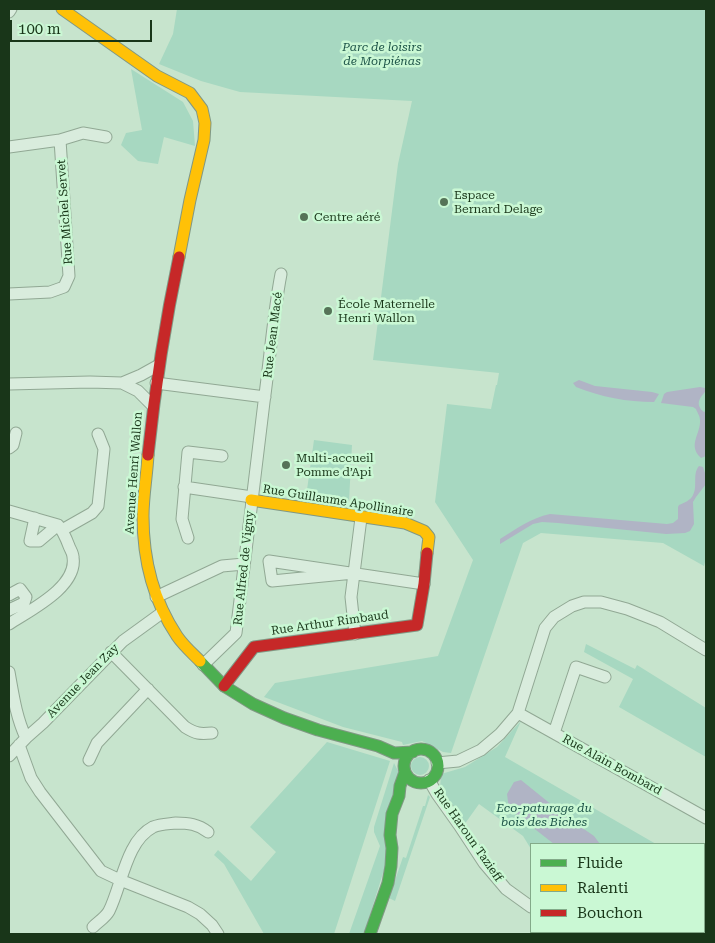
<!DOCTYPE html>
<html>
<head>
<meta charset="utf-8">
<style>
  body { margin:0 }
  #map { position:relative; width:715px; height:943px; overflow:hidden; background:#c7e4cd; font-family:"Roboto Serif",serif }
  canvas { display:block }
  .frame { position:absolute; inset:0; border:10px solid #193619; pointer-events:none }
  .legend { position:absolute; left:530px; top:843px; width:175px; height:90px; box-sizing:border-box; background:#caf8d4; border:1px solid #83aa89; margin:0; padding:6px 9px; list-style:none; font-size:15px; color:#193619 }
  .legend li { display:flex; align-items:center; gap:10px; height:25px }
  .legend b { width:25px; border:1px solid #83aa89 }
  .scale { position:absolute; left:10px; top:20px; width:142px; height:22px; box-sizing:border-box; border:2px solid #193619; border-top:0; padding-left:6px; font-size:15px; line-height:18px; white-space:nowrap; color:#193619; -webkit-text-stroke:4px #caf8d4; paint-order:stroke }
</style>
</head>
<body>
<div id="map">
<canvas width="715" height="943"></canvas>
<div class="frame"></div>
<ul class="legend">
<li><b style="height:6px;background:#4caf50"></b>Fluide</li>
<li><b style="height:6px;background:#ffc107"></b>Ralenti</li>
<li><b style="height:6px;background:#c62828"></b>Bouchon</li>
</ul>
<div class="scale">100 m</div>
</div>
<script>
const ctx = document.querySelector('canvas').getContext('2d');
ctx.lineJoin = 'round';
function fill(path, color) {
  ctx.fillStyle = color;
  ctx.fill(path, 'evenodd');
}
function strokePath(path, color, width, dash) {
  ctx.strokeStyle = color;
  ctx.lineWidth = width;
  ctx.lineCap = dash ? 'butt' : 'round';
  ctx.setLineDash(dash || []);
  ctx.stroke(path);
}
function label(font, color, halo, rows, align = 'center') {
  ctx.font = font + ' "Roboto Serif",serif';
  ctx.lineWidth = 5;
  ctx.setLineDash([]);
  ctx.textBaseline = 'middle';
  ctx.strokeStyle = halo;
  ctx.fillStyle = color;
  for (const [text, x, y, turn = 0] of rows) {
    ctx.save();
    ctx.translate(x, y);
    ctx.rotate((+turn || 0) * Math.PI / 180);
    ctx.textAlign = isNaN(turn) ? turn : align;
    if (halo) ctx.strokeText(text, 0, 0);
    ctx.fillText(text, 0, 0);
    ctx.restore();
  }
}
fill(new Path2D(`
  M177 9H706V558L704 566 663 543 541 533 523 543 451 753 443 752 422 741 403 745 402 742 343 727 264 697 275 683 438 656 473 560 435 502 447 404 491 409 496 385H497L499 373 373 360 398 164 412 101 240 92 201 81 159 64 173 34Z
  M131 69 183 102 193 121 195 146 164 137 158 164 138 161 121 145 126 133 142 130Z
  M314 440 352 445 349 501 306 497Z
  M586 644 635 669 637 665 706 708V757L619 707 633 679 584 652Z
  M521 721 505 757 656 844H531V849L523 836 479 804 464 825 440 789 441 774 465 767 497 747Z
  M327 742 390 761 334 934H264L224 864 214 855 218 850 251 881 276 852 250 827Z
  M411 766a9 9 0 1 1 18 0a9 9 0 1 1-18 0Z
  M394 763 399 773 388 857 364 934H349L380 846 374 832V827Z
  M428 795 430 797 395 901 389 898 403 857 406 858 423 806H425Z
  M704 871 706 873V934H674L668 932H704Z`), '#a7d8c1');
fill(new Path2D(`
  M579 380 595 386 652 392 659 394 654 402C627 402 601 397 576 387L573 383Z
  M700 387 705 388 706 391C699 398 695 405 704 412L706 411V456L701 458C687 445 701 434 700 420 700 416 697 412 696 409L693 407 661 403 664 394 667 392Z
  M699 466 703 467 706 476V484L696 497 693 502 694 524 690 531 685 533 666 534 558 523 542 522 533 524 500 544V539C516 529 531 518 550 514L667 524 673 523 678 519V507L679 505C684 503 691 500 693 495 698 486 692 474 699 466Z
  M521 780 568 818 594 836 600 844H554L509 809 507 794 514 782Z`), '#b0b4c5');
const street = new Path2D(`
  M9 12 11 9
  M9 147 60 140 83 133 106 137
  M9 294 50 292 64 287 69 276 60 140
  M122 383 141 375 159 365
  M156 383 265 397
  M9 384 90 382 122 383 138 391 153 406
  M9 448 13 445 16 433
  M184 487 252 497
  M9 511 58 525C63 531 66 538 69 546 70 549 73 553 73 557 78 587 30 610 9 624
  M35 518 30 541H39L58 525
  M62 530 92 513 98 506 104 449 98 434
  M188 538 182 519 188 452 222 456
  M354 573 272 581 269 561 424 584
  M9 595 20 589 26 597 24 603 9 610
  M156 597 222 566 244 564
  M355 634 351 597 361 518
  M111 652 185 727C196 734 200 734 212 733
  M203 665 236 633C245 556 254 479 264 402 270 359 273 316 281 274
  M9 672C13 694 16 717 26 738
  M518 713 706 818
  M554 733 576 667 605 677
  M19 745 31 778 40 792 101 871 120 880 188 907 200 914 212 925 218 934
  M9 756 26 738 43 723 123 641 163 612
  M89 760 97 743 148 689
  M437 763 458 761 481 750 500 734 518 713 545 628 554 617 572 606 584 602H601L627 609 660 622 706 650
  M429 780 437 794 459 825 484 863 506 889 531 907
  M93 927C98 922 106 917 109 911 122 885 126 841 153 827 160 824 168 824 176 823 188 823 198 824 208 832
  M566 932 570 934`);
const fast = new Path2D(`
  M200 661 224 686 253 704 284 718 318 730 378 746 394 753 413 752
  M404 766a17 17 0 1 1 34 0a17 17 0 1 1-34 0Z
  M370 934 388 883 391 866 392 848 390 835 392 814 399 796 400 786 405 772`);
const slow = new Path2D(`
  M62 9 157 76 190 93 202 109 205 123 204 140 190 200 179 257
  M148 455C147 475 143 496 143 516 143 559 153 600 177 636 183 645 192 653 200 661
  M251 500 405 523 424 531 429 537 427 553`);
const jam = new Path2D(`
  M148 455C155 389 165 323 179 257
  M224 686 254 647 417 625 424 584 427 553`);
strokePath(street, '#91a894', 13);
strokePath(fast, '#819884', 13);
strokePath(slow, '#819884', 13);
strokePath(jam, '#819884', 13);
strokePath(street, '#d9ecdd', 11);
strokePath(fast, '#4caf50', 11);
strokePath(slow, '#ffc107', 11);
strokePath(jam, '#c62828', 11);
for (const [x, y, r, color] of [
  [444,202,5,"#567358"],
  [304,217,5,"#567358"],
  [328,311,5,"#567358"],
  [286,465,5,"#567358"]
]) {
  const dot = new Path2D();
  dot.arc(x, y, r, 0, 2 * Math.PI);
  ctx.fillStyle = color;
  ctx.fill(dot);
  strokePath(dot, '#caf8d4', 2);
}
label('italic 12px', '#1e5448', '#caf8d4', [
  ["Parc de loisirs",382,47],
  ["de Morpiénas",382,61],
  ["Eco-paturage du",544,808],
  ["bois des Biches",544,822]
]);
label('12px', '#193619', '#caf8d4', [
  ["Espace",454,195],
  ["Bernard Delage",454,209],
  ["Centre aéré",314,217],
  ["École Maternelle",338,304],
  ["Henri Wallon",338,318],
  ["Multi-accueil",296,458],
  ["Pomme d’Api",296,472]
], 'left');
label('12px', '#193619', '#caf8d4', [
  ["Rue Michel Servet",65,212,-94],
  ["Rue Jean Macé",273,335,-83],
  ["Avenue Henri Wallon",134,473,-86],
  ["Rue Guillaume Apollinaire",338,501,9],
  ["Rue Alfred de Vigny",244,568,-84],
  ["Rue Arthur Rimbaud",330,623,-8],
  ["Avenue Jean Zay",83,681,-46],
  ["Rue Alain Bombard",612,765,29],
  ["Rue Haroun Tazieff",468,835,55]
]);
</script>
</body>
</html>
